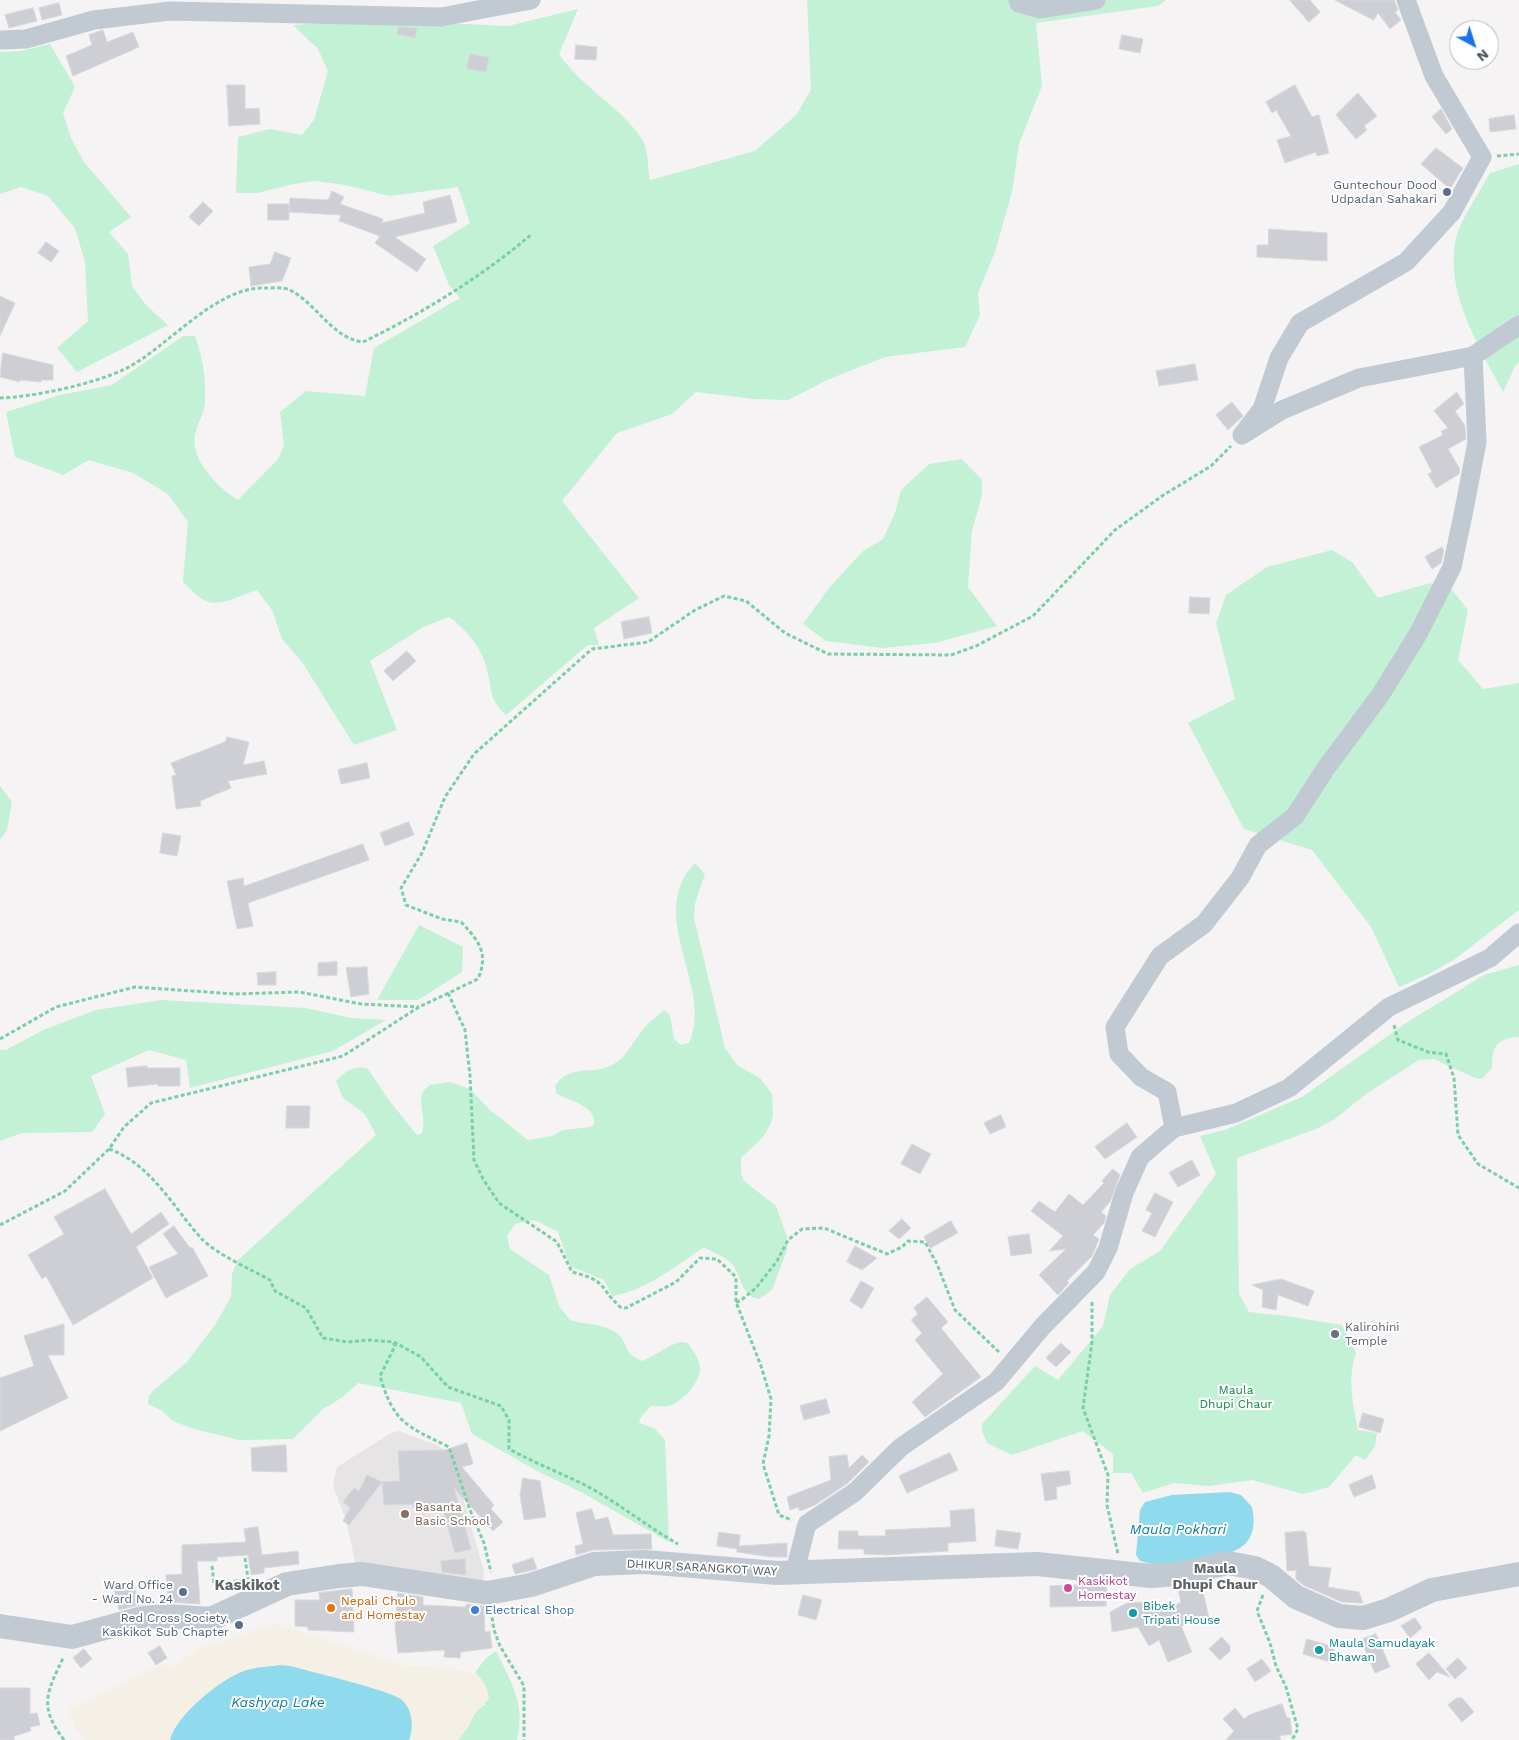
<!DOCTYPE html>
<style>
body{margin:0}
#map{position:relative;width:1519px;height:1740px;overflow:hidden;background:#f5f3f3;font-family:"Work Sans",sans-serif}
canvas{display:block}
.north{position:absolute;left:1449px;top:20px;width:50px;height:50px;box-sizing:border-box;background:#fff;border:1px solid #b7bbc0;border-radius:50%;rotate:140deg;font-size:14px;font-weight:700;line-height:20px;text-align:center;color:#4a5661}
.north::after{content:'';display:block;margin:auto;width:18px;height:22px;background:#1a73e8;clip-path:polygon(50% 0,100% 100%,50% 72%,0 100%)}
</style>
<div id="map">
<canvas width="1519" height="1740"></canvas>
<div class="north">N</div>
</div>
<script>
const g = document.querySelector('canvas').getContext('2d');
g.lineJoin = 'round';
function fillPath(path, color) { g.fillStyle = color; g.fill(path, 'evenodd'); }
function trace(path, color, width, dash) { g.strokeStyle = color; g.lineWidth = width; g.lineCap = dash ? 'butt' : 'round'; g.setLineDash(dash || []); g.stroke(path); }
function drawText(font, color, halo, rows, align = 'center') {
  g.font = font + ' "Work Sans",sans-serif'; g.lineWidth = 4; g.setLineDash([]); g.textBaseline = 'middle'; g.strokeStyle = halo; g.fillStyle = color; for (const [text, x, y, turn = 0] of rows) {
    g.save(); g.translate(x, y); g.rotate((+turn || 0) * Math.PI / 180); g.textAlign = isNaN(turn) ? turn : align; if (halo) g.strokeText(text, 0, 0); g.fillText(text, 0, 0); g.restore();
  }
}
fillPath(new Path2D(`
 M399,1431L437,1445L450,1453L484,1571L483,1581L357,1571L346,1520L333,1486L337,1467L391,1433Z`), '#e6e4e5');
fillPath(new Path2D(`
 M807,0H1166L1158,6L1036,23L1042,86L1019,144L1012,192L995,252L978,293L980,315L965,347L885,357L827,380L788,400L754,399L696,392L672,414L617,433L562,501L639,598L594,628L599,645H588L506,715C487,697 493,690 486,666C481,647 465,628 449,617L423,627L370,661L397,730L354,745L302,662L282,639L272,610L257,590C221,602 211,615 183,581L188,522L168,494L133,473L89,460L63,475L15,457L6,412L60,395L112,385L183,336H195C203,358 206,378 205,401C205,413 197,423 195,435C190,459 218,488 238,500L278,459L284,445L280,412L306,391L365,396L374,348L460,298L449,285L433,246L470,223L458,187L389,196L346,185L314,181L294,184L257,193H236L238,137L270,129L302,135L314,120L328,71L318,49L293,25L383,20L508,26L578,9L559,54C582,88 620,106 642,139C649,150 647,167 650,180L755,151L796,115L811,90Z
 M50,44L75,87L63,113L71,138L84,162L131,217L109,232L128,254L132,286L146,305L168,325L77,372L57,348L88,321L85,262L75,228L48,196L21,187L0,194V52L21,51Z
 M1519,164V362L1515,366L1503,392C1479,346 1444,292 1456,238C1460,221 1481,190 1490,173Z
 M962,459L982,480V495L972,531L968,587L997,626L935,643L882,648L826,641L803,624L829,588L863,551L883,539L895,513L901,490L929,464Z
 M1332,550L1352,562L1378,598L1430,583L1453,591L1468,610L1458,660L1483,689L1519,683V910L1455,959L1433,972L1399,987L1371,927L1312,850L1244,829L1188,723L1235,699L1216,623L1226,595L1267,567Z
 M0,786L12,802L7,830L0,840Z
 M695,863L705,874L695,903L694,918L725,1048L738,1066L760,1078L772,1094L773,1115L771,1123L764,1136L741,1158V1173L744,1181L776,1206L787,1237V1250L772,1290L759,1299C740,1296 742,1275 731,1263C725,1257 712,1252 704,1247C676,1266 645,1291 612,1296L604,1280L570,1266L558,1232L534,1220L515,1224L507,1236L510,1249L549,1275L559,1306L570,1320C585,1325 601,1323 615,1332C629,1340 622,1355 643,1361L672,1345L680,1342L688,1343C692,1350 700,1359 700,1368C700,1382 684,1400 671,1405C665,1407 658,1406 651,1406L641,1417L639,1423L654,1428L665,1440L669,1542L583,1493L541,1473L472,1434L461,1403L358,1383L343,1397L323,1409L293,1439L239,1440L194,1429L173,1421L161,1410L148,1404L149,1396L154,1390L186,1363L215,1325L231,1297L232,1274L238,1260L376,1135L365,1114L343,1098L336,1081C343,1072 357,1064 368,1069L388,1099L417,1135L421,1134C428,1121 417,1105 423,1091L430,1085L450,1082L470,1089L490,1110L528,1140L552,1136L563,1130L591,1127L594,1124C597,1106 569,1101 556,1093L555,1086C568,1065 590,1074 607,1067C624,1061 629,1048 639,1035C645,1025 655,1018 664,1010L670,1015L674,1039L681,1045L689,1043C715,988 644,915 695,863Z
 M419,925L463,947L462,972L418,1000H377Z
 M1519,965V1037C1496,1038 1492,1047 1492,1068L1482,1079L1475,1078L1434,1059L1419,1060L1366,1094L1335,1119L1316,1129L1237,1158L1239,1294L1249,1312L1287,1316L1342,1325L1356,1353C1347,1379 1353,1404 1358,1430L1377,1433L1375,1446L1365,1460L1356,1455L1329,1487L1303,1494L1252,1480L1209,1486L1174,1483L1143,1493L1131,1473H1113V1454L1083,1431L1012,1455L987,1443L982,1431V1424L1035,1366L1058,1380L1103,1326L1110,1295L1130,1269L1160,1251L1216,1174L1200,1136L1225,1130L1302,1097L1406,1023L1484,975Z
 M161,1000L305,1008L352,1018L386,1020L333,1051L190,1088L186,1060L149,1050L91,1076L105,1114L92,1132L22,1133L0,1141V1050H6L43,1030L96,1010Z
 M496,1651C511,1682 526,1704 517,1740H458C467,1729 472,1711 485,1705L481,1678L475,1673L485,1659Z`), '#c3f1d5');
fillPath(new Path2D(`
 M276,1623L405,1666C420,1666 465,1667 476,1675C485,1681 488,1689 489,1699L474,1714L469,1726L458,1740H409L412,1731L386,1692L344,1681L231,1677C210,1692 176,1713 170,1740H85L74,1726L69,1709L160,1665L173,1666L201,1648Z`), '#f5f0e5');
fillPath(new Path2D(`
 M1230,1492L1241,1495L1252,1507C1261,1550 1230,1555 1197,1560C1174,1564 1164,1568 1140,1561L1136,1555L1140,1510L1145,1502L1172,1495Z
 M279,1665L290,1666C308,1671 393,1691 402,1700C413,1710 414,1728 409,1740H170C176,1715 221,1679 244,1671C255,1667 268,1667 279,1665Z`), '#90daee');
const building = new Path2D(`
 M1290,0H1310L1320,12L1309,22Z
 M1335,0H1394L1398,10L1395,12L1401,20L1390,29L1378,13L1374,20Z
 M59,3L62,15L42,20L39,8Z
 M33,8L37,21L9,28L5,15Z
 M399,27L417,28L415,38L397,34Z
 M103,30L107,42L133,32L139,47L73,76L66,56L92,45L89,35Z
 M1122,35L1143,39L1140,53L1119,49Z
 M576,45L597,47L596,60L575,59Z
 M470,54L489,57L486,72L467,69Z
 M227,85H245V109L259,108L260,124L229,126Z
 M1295,85L1312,117L1319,115L1329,153L1317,156L1316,152L1285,163L1277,140L1291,136L1276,110L1272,113L1266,102Z
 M1358,93L1377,116L1364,126L1367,130L1356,139L1336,115Z
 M1441,109L1452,129L1446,134L1432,117Z
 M1514,115L1516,129L1490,132L1489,119Z
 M1436,148L1463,168L1450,189L1421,164Z
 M332,191L344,197L340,204L383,219L382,223L425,213L423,202L450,195L457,222L395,237L426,259L417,272L375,243L380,236L339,221L341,215L289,212L290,198L328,200Z
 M203,202L213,211L199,226L189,217Z
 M268,204H289V220H268Z
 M1269,229L1327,233V261L1257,257V245H1268Z
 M46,242L59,251L51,262L38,253Z
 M275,252L291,258L282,281L251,286L249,267L270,264Z
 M0,296L15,303L0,336Z
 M3,353L53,365V380H41V382L20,380V382L0,377Z
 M1195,364L1198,380L1159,386L1156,371Z
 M1457,392L1464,404L1455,411L1465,426L1466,439L1448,449L1460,469L1459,474L1436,488L1428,474L1432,472L1419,447L1443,435L1441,431L1448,428L1434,411Z
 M1232,402L1243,416L1228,430L1216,415Z
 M1442,547L1444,551L1441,563L1432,569L1425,557Z
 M1190,597L1210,598L1209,614L1189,613Z
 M649,617L652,633L624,639L621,622Z
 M407,651L416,661L393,681L384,671Z
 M227,737L249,742L243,765L264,761L267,774L228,781L231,788L200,801L201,806L176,809L172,776L176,775L171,763L225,742Z
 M367,763L370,778L341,784L338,770Z
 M409,822L414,835L385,846L380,833Z
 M163,833L181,836L177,856L160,853Z
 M363,844L369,860L248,903L253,926L237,929L227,881L243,878L244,886Z
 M337,962V975L318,976V963Z
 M367,967L369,994L351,997L346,968Z
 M276,972V985H258L257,973Z
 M147,1066V1068H180V1086H158V1084L128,1087L126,1068Z
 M287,1106H310L309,1128H286Z
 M1001,1115L1006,1127L990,1134L984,1123Z
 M1127,1123L1137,1137L1105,1159L1095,1147Z
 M912,1144L931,1154L920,1174L901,1164Z
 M1192,1160L1200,1175L1178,1187L1169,1173Z
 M1113,1169L1120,1175L1110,1202L1101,1212L1106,1216L1104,1223L1093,1235L1099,1239L1097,1244L1092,1256L1067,1281L1069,1283L1058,1295L1039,1275L1066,1249L1049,1251L1063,1236L1031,1211L1039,1201L1055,1212L1069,1194L1083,1205L1104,1183L1102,1181Z
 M105,1189L131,1234L161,1212L169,1224L136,1247L153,1278L73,1325L46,1276L42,1279L28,1255L64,1234L54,1217Z
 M1155,1193L1173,1202L1155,1237L1142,1231L1152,1213L1146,1210Z
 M902,1219L911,1228L899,1239L889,1231Z
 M951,1221L958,1233L930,1248L924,1237Z
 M174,1226L190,1248L192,1247L208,1276L166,1298L149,1267L178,1254L163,1234Z
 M1029,1234L1032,1253L1011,1256L1008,1237Z
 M855,1246L877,1258L862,1270L847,1262Z
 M1281,1279L1314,1291L1308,1306L1278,1295L1276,1310L1262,1307L1263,1290L1252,1285Z
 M861,1281L874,1288L862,1309L850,1301Z
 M927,1297L948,1322L941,1328L981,1377L925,1417L912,1402L943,1374L915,1340L922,1333L911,1320L918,1314L914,1308Z
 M64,1324V1355H48L68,1398L0,1431V1378L34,1366L24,1336Z
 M1061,1343L1071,1352L1056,1367L1046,1358Z
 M826,1399L830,1413L804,1420L800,1406Z
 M1363,1413L1384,1419L1380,1433L1359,1427Z
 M467,1443L473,1464L462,1467L494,1505L491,1509L503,1522L493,1531L454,1488L471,1549L455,1553L442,1505L413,1507V1504L384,1505L382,1482L400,1481L398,1451L445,1450Z
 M286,1445L287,1472L252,1471L251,1448Z
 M950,1453L958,1470L907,1493L899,1476Z
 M847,1455L849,1468L862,1455L869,1462L848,1483L815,1505L800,1511L798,1507L790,1510L787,1497L831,1480L829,1457Z
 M1069,1471L1071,1484L1056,1487L1057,1499L1045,1501L1041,1474Z
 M367,1475L382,1482L349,1525L343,1521L350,1508L343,1502L354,1488L359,1491Z
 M1372,1475L1376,1488L1354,1497L1349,1485Z
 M523,1478L540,1481L546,1517L524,1520L520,1495Z
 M592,1509L595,1520L608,1517L613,1535L651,1534L652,1549L593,1550L576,1555L575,1546L583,1544L576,1513Z
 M974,1509L976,1541L948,1543V1551L887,1555L864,1554V1549H838L839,1531H858V1536H886L885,1530L951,1527L950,1511Z
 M258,1527L262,1555L298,1551L299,1564L264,1568V1573L251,1575L248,1555L217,1557V1561H197L200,1604L168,1602L166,1575L182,1574V1545L246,1542L244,1529Z
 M997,1530L1021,1533L1018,1549L995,1546Z
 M1303,1531L1306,1533L1309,1566L1331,1568L1328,1587L1359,1592L1363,1603L1342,1602L1303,1585L1296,1579V1570L1287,1571L1285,1533Z
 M719,1532L740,1535L739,1546L787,1543V1557H771L737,1552V1549L717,1546Z
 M533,1558L537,1569L515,1574L512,1565Z
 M465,1559L466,1575L442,1572L441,1561Z
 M133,1581L139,1605L119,1610L113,1586Z
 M1201,1583L1209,1618L1181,1626L1192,1652L1168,1662L1159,1640L1149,1646L1138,1627L1112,1632L1110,1612L1127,1603L1144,1602V1606L1181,1603L1178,1588Z
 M1088,1585H1107L1106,1606L1050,1607V1586Z
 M352,1589L354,1632L308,1630V1627L295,1626V1600H320L319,1593Z
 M398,1593L423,1597V1605L465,1607L467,1604L484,1606L485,1632L490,1631L492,1648L461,1652L460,1658L444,1657L445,1650L398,1653L395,1628Z
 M803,1595L822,1600L816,1620L798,1615Z
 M1415,1618L1422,1628L1410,1638L1401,1626Z
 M1376,1634L1390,1667L1375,1673L1363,1645V1639Z
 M1222,1637L1230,1646V1651L1220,1660L1209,1649Z
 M1307,1639L1335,1647L1330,1662L1303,1654Z
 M160,1646L167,1658L156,1665L148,1653Z
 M84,1649L92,1659L81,1668L73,1658Z
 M1429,1653L1450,1677L1437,1672L1429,1680L1416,1664Z
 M1458,1658L1467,1668L1455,1679L1446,1669Z
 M1262,1659L1271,1671L1255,1682L1247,1669Z
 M0,1688H30V1714L37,1713L40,1725L30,1727L31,1731L14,1736V1740H0Z
 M1457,1698H1462L1474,1712L1462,1722L1448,1705Z
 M1282,1704L1287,1718H1290L1292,1734L1279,1736L1281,1740H1226L1234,1731L1223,1719L1235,1708L1244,1719L1249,1715Z`);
fillPath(building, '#cdcfd5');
trace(building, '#d7d9de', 1);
trace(new Path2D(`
 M1497,156L1519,154
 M0,398C34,397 94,384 125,369C167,348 215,287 264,288C271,288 284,287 290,290C317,304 332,338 363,342C423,313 481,277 532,234
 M448,993L465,1030L470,1076L474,1160L483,1179L499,1203L557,1242L572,1272C608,1281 597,1285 620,1307L626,1308L676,1282L700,1258L717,1259L736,1277V1302L761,1366L771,1399L769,1436L763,1464L779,1515L792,1520
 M1394,1025L1398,1040L1428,1052L1446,1054L1454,1078L1458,1135L1478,1164L1519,1188
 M0,1039L56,1007L135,987L235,994L299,992L361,1004L419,1007
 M109,1149C151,1164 173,1207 201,1238C214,1253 252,1270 270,1280L275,1291L306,1308L323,1338L348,1342L369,1340L393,1342L395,1346L380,1376C394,1424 407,1426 449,1447L470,1510L484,1543L491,1572
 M0,1225L65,1191L109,1149L124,1127L151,1103L343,1056L419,1007L478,979C489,953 479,941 461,922L442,919L406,905L401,888L422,853L445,797L474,754L592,649L648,642L695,610L724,596L746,601L785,633L828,654L951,655L976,646L1033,616L1115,530L1162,496L1211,466L1231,446
 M736,1302L740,1301L756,1288L777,1261L788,1240L802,1229L824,1228L887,1254L902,1247L908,1241L925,1242L937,1264L955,1310L1000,1353
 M1092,1302V1342L1083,1408L1108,1475L1107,1505L1118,1554
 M394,1342L421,1357L448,1387L501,1406L509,1420V1449C533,1462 558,1472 583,1484C616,1501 645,1525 678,1544
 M245,1558L248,1579
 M212,1566L214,1585L247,1579
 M1263,1595L1257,1611L1270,1643L1276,1666L1286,1687L1298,1729L1292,1740
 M491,1611L494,1630L500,1646L524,1686V1740
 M64,1740C38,1706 47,1692 64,1656`), '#7ad0a6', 3, [4, 2.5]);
trace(new Path2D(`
 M1018,0L1019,3L1039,9L1096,0
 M1406,0L1434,76L1482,157L1452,212L1406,262L1300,323L1279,358L1262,409L1242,435L1282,410L1359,378L1473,356L1519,325
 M0,40L26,39L94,20L170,11L441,17L531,0
 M1174,1128L1167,1092L1141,1077L1119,1054L1115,1027L1160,956L1204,924L1240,878L1258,845L1295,816L1326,768L1381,694L1418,634L1452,567L1464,510L1477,442L1473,356
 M795,1571L807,1524L855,1492L901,1447L996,1382L1043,1326L1096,1272L1108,1248L1124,1193L1140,1157L1161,1139L1174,1128L1236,1113L1289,1088L1389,1007L1490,958L1519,933`), '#c1cad2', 19);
trace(new Path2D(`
 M0,1626L72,1637L142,1618L167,1616L211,1619L287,1584L339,1576L362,1574L488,1593L531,1585L594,1564L645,1562L777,1573L1037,1564L1151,1576L1177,1574L1228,1563L1255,1568L1271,1576L1296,1597L1339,1616L1363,1618L1389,1610L1432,1590L1519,1574`), '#c1cad2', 24);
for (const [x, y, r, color] of [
 [1447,192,5,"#5c6f8a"],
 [1335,1334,5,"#6b7280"],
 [405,1514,5,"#8d6e63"],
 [1068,1588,5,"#d1479c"],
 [183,1592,5,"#5c6f8a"],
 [331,1608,5,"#e8710a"],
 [475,1610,5,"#3f7fe0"],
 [1133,1613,5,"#0f9aa8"],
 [239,1625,5,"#5c6f8a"],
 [1319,1650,5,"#0f9aa8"]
]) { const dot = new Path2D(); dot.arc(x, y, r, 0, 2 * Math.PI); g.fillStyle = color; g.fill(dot); trace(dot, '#fff', 2); }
drawText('12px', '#4e5e75', '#fff', [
 ["Guntechour Dood",1437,185],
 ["Udpadan Sahakari",1437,199],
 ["Ward Office",173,1585],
 ["- Ward No. 24",173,1599],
 ["Red Cross Society,",229,1618],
 ["Kaskikot Sub Chapter",229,1632]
], 'right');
drawText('12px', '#5b616d', '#fff', [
 ["Kalirohini",1345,1327],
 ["Temple",1345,1341]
], 'left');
drawText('12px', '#17864f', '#fff', [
 ["Maula",1236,1390],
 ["Dhupi Chaur",1236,1404]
]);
drawText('12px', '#785e54', '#fff', [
 ["Basanta",415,1507],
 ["Basic School",415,1521]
], 'left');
drawText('12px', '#4a5661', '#fff', [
 ["DHIKUR SARANGKOT WAY",702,1568,3]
]);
drawText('12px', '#b23c85', '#fff', [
 ["Kaskikot",1078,1581],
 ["Homestay",1078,1595]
], 'left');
drawText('12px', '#c56008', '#fff', [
 ["Nepali Chulo",341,1601],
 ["and Homestay",341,1615]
], 'left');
drawText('12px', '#0d838f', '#fff', [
 ["Bibek",1143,1606],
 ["Tripati House",1143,1620],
 ["Maula Samudayak",1329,1643],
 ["Bhawan",1329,1657]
], 'left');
drawText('12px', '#366cbe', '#fff', [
 ["Electrical Shop",485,1610]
], 'left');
drawText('italic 14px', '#0c7c9b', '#fff', [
 ["Maula Pokhari",1178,1530],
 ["Kashyap Lake",278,1703]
]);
drawText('bold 14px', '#5f6368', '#fff', [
 ["Maula",1215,1569],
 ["Dhupi Chaur",1215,1585]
]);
drawText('bold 15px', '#5f6368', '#fff', [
 ["Kaskikot",247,1586]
]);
</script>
